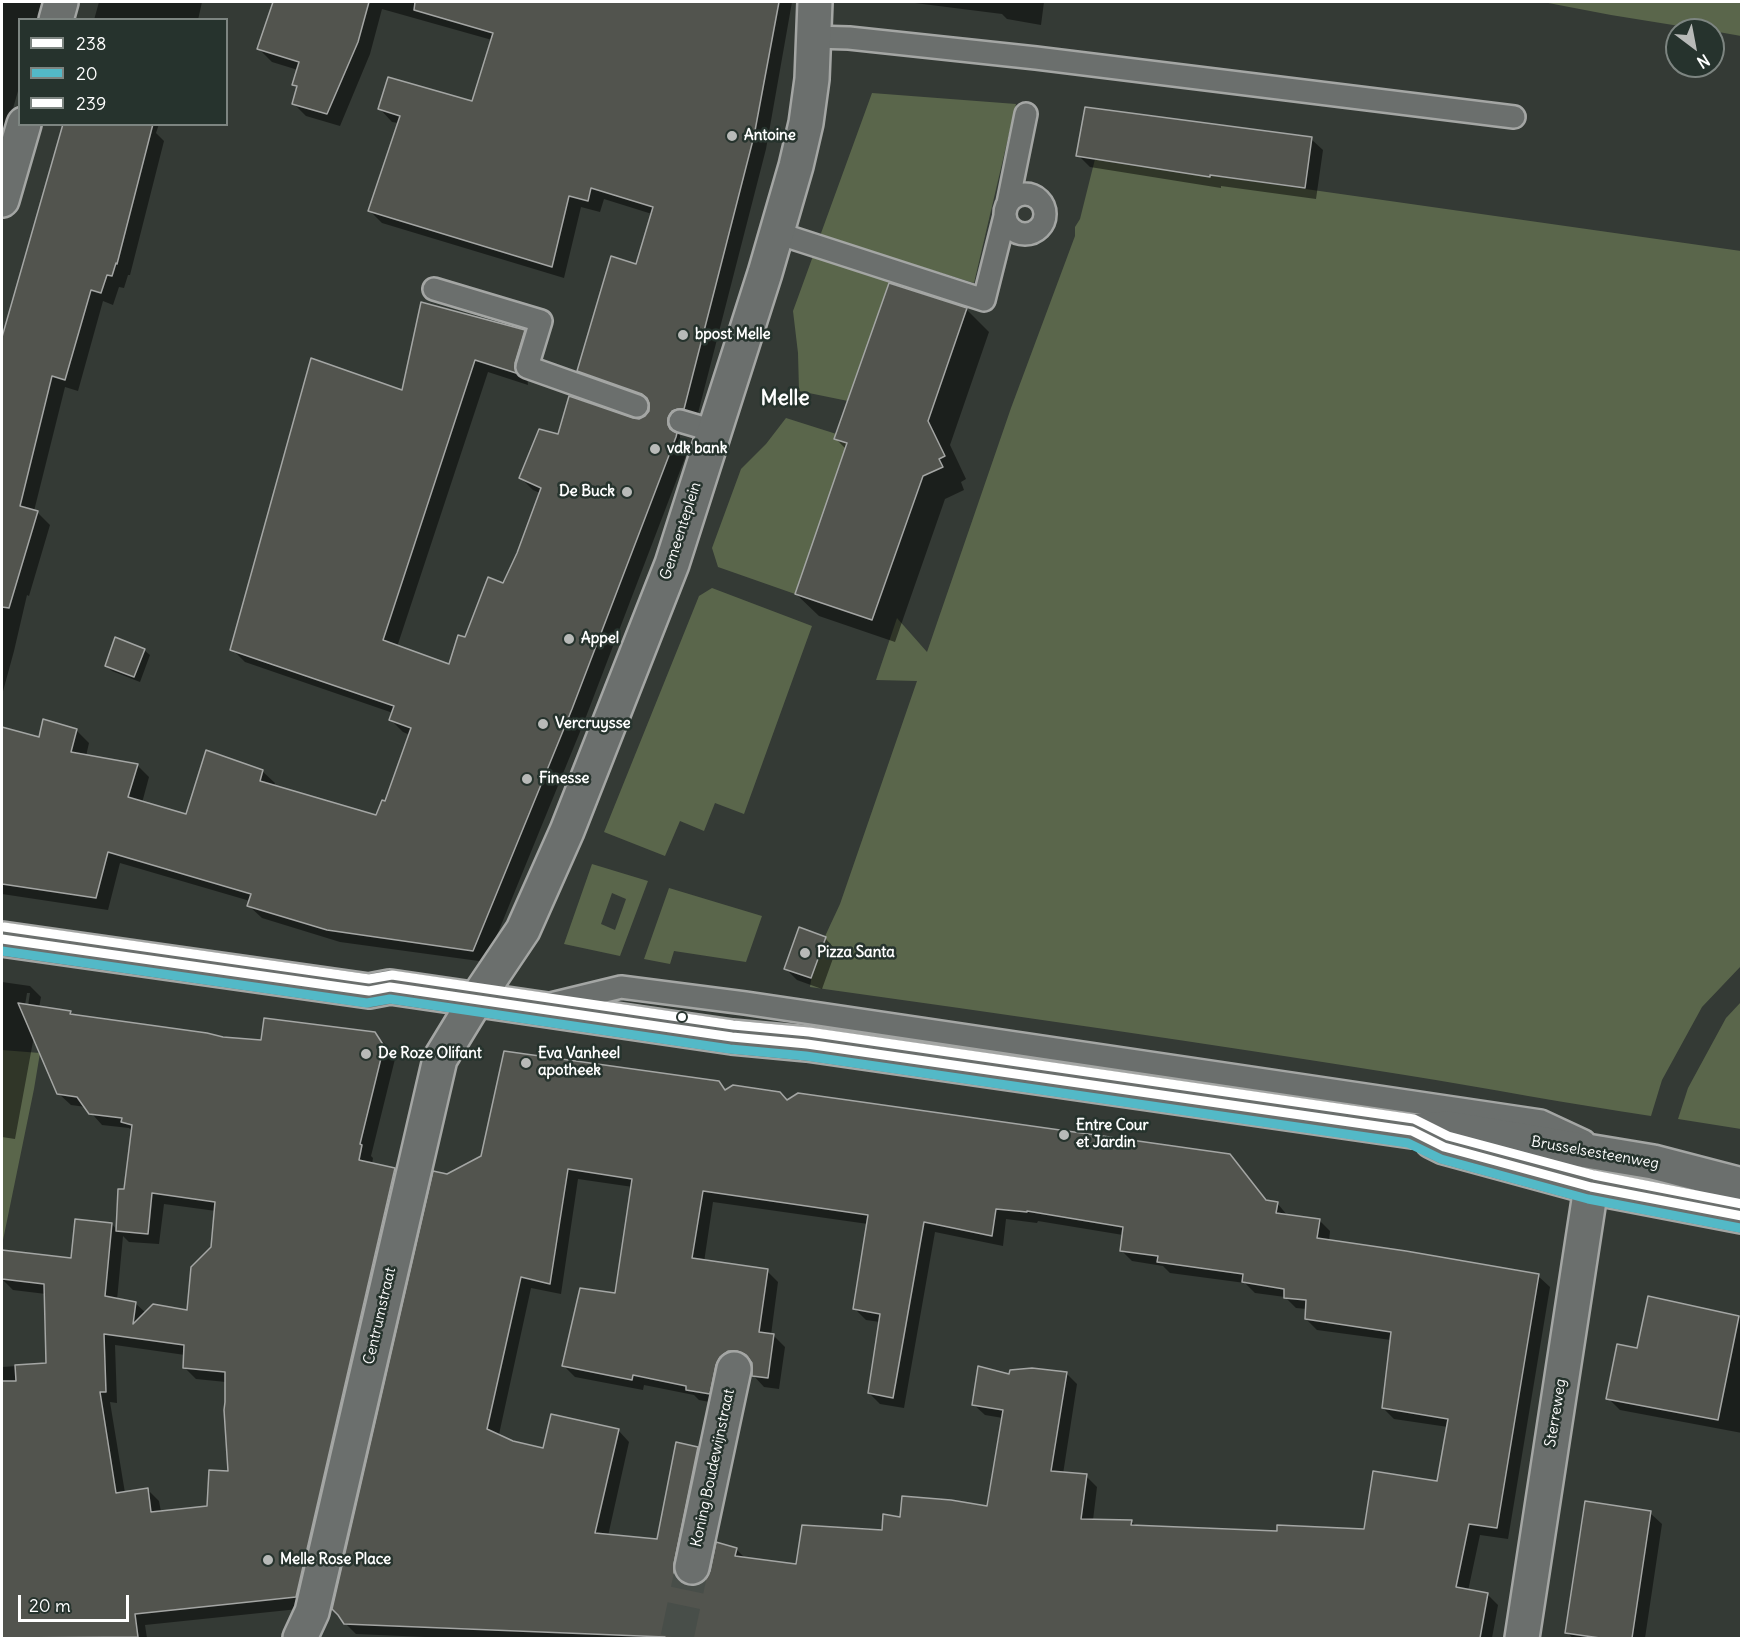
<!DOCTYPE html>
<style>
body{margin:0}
#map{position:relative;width:1743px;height:1640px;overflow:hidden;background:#343a35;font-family:Delius,sans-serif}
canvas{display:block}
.frame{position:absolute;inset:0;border:3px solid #fff;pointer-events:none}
.legend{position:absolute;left:18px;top:18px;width:210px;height:108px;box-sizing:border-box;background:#26332d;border:2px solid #7d8581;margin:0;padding:8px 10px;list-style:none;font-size:18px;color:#fff}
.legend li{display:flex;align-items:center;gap:12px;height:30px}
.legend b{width:30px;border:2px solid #7d8581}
.north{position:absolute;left:1665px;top:18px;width:60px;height:60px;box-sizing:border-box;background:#26332d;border:2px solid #7d8581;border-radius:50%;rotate:148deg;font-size:16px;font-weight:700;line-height:24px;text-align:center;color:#fff}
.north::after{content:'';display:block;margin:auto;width:21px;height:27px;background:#b8bab8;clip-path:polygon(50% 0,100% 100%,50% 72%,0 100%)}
.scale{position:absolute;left:18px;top:1595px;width:111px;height:27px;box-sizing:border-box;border:3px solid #fff;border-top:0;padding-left:8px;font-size:18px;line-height:21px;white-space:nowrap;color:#fff;-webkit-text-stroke:4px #26332d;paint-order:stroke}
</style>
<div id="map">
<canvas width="1743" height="1640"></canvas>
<div class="frame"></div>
<ul class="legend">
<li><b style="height:8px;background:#fff"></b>238</li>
<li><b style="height:8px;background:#53b9c7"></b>20</li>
<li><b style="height:8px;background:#fff"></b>239</li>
</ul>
<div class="north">N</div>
<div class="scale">20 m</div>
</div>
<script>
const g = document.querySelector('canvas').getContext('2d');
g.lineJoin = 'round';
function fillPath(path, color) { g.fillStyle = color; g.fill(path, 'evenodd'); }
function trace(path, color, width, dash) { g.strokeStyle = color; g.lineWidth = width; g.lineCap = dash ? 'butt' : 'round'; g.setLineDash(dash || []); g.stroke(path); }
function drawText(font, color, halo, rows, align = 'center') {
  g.font = font + ' Delius,sans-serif'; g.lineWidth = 5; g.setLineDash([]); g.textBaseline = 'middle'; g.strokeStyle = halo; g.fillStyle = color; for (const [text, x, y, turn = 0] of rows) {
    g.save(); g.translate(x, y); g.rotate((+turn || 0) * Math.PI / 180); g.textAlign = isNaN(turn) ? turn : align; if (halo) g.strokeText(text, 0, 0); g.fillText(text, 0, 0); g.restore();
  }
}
fillPath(new Path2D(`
 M1543,2H1741V36L1713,31V30H1704L1611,15Z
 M872,93L1016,104L974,283L820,236Z
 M1095,159L1741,251V966L1702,1007L1662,1080L1651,1116C1569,1104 1487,1088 1405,1075C1207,1043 1009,1015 810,987C813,959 828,930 840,904L917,681L876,680L897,618L927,652L1011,408L1075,236V227L1080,219Z
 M813,256L875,277L890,280L848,401L799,391L798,353L793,311Z
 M786,418L849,438L795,594L718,567L712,548L741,469L766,444Z
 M712,588L812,626L744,814L715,803L704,831L680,821L665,856L604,832L699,596Z
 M592,864L648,881L620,956L564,944ZM612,893L626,899L615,930L601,924Z
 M669,888L762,916L746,962L674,951L670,964L644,959Z
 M1741,1002V1129L1678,1119L1688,1088L1726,1018Z
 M2,1050L40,1053L34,1089L2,1245Z`), '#5a664b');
fillPath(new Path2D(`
 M2,2H43L38,20H20V84L2,147Z
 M99,2H202L198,20H94Z
 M274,2H792L766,149L696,421L680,431V438L689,447L688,450L584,722L486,962L340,942L262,918L249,906L250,901L120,863L108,910L2,894V728L40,738L44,721L77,731L89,743L86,756L137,765L149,777L142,803L187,816L262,771L275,783L274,786L377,817L386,802L410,735L403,732L391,720L393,713L245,662L232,649L403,392L524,331L537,343L527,377L528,385L488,372L397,647L450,666L465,639L505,585L540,493L533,490L521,478L559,436L639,420L646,417L650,411L651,405L591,383L578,371L637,265L652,214L604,199L600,212L581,207L564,278L382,223L370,211L399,123L392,122L380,109L473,103L492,40L382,9L370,54L340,126L306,116L294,104L298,88L294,84L298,70L272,62L259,49Z
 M907,2H1044L1041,25L1007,19L1002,14Z
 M64,124H159L156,133L164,141L130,275H128L124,288L119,287L113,305L103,301L78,391L65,387L34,511L37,512L50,525L29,596L27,595L14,651L2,695V341Z
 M1311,139L1323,150L1316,199L1221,186V188L1090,167L1078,155Z
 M966,309L989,332L950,445L966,479L961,482L964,490L945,499L895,642L819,616L796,594L846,449L836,439Z
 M144,650L150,655L140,682L112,671L106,666Z
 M825,938L836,950L822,989L797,980L786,969Z
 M2,982L30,986L41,997L39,1008L70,1012L75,1016L222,1039L262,1042L374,1033L386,1045L395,1059L371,1156L373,1158L372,1164L395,1170L406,1181L308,1608L145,1625L147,1638H2V1367L47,1364L46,1294L13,1290L2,1279L4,1252L72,1259L112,1224L117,1230L125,1191L133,1132L129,1128L102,1125L86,1107L71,1105L59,1094L34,1036L15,1139L2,1137ZM27,993H30L27,1012L24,1011ZM164,1204L216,1211L213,1248L188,1311L146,1313L135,1303L117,1300L123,1236L129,1242L159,1244ZM115,1345L185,1355V1368L196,1379L226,1382L229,1472L208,1508L161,1512L159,1501L148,1490L125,1493L110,1402L117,1403Z
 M719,1083L727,1091L787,1102L1229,1156L1241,1167L1268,1202L1277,1203L1288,1216L1319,1220L1330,1231L1329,1241L1538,1276L1550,1287L1508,1539L1480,1535L1468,1591L1487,1594L1498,1605L1492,1638H448L356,1634L345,1623L447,1176ZM578,1179L633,1187L617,1295L564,1366L575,1377L643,1390L644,1385L694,1395L699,1400L720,1404L739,1362L750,1361L753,1363V1375L764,1387L779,1389L785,1347L774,1336L771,1335L778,1282L767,1271L704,1262L713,1202L868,1224L855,1309L866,1320L880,1322L869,1393L880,1404L904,1408L935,1232L1003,1246L1006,1219L1037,1223L1038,1221L1123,1235L1121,1250L1132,1261L1163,1266L1170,1273L1245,1283L1255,1293L1285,1297L1296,1308L1307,1309L1306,1319L1317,1330L1391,1340L1383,1408L1394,1419L1448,1427L1438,1483L1366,1530L1278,1532L1137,1527L1131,1521L1093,1520L1097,1487L1086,1476L1063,1474L1077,1384L1066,1373L1010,1376L973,1404L985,1415L1003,1418L988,1508L901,1518L883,1532L797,1565L746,1559L736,1549L707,1580L698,1586L685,1585L684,1576L709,1460L698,1449L658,1541L608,1536L629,1442L618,1430L544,1450L498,1439L531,1288L561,1294Z
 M1739,1317L1742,1319V1433L1620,1410L1608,1398L1638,1350Z
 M1650,1513L1662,1524L1645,1638H1573L1567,1633Z`), '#0007');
const building = new Path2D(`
 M273,2H369L358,42L327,114L292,104L297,86L292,85L299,62L257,49Z
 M415,2H779L754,136L684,409H678L672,411L668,418V425L670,429L677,433L676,437L572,709L473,951L327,930L247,906L251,894L108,852L96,898L2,884V727L39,737L43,719L77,729L71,752L138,764L128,797L186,814L206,750L263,770L260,781L376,815L382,800L385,801L411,728L389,720L394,706L230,650L311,358L402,390L421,302L525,330L515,363L516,373L475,360L383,640L449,664L458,635L465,637L488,577L503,583L517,553L541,488L519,478L539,429L558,434L569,396L633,418L639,419L645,416L649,411V403L647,398L642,394L577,371L611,256L636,264L653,207L591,188L588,201L569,196L552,267L368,211L400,116L378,109L388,77L472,101L493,33L414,10Z
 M1085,107L1312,137L1305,188L1210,175V177L1076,156Z
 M63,124H153L117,264L116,263L112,276L107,275L101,293L91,290L65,380L52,376L20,506L38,511L9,608L2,607V337Z
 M889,283L967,308L928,421L945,456L939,459L943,467L923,476L872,620L795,594L847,443L834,439Z
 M115,637L145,649L134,677L105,666Z
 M799,927L826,937L811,978L784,969Z
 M18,1003L71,1011L70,1014L207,1033L223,1037L261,1040L264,1018L375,1032L384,1046L360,1144L362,1145L359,1160L395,1168L296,1597L135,1614L138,1637L2,1638V1381H16L15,1365L46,1363L44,1284L2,1279V1250L71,1258L75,1219L112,1223L105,1296L136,1302L133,1324L153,1304L187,1310L191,1267L211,1247L215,1202L152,1193L148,1234L116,1231L118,1189H124L132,1125L121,1122L122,1118L89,1114L77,1097L57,1094ZM104,1334L184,1345L183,1368L225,1372V1402L224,1410L228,1471L209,1470L207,1506L151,1512L148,1488L116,1493L100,1392H106Z
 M504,1051L719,1081L725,1090L733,1085L780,1092L787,1100L798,1093L1230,1154L1266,1200L1278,1202L1276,1213L1320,1219L1317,1238L1406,1251L1539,1274L1497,1528L1469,1524L1456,1587L1488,1593L1480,1638H665V1637L344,1624L338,1615L332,1609L433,1171L447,1174L481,1156ZM568,1169L632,1179L615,1293L580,1288L562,1366L632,1380L633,1375L686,1386V1390L710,1394L716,1365L720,1357L728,1351H737L746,1355L752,1363V1376L768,1378L774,1334L759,1332L768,1269L692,1258L703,1191L868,1215L853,1309L880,1314L868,1393L893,1398L924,1222L992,1236L996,1209L1027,1212V1211L1123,1227L1120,1251L1158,1256L1157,1262L1243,1274L1242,1282L1284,1289V1298L1306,1300L1305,1319L1391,1332L1382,1408L1448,1419L1437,1481L1373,1471L1364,1529L1277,1525V1531L1131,1525L1132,1520L1081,1519L1087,1474L1051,1471L1067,1372L1032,1368L1010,1370L1009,1374L978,1366L972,1405L1003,1410L987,1506L951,1500L902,1496L900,1517L883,1514L882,1530L802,1525L796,1564L735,1556L737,1548L716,1542L710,1571L706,1579L697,1585H688L679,1580L674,1573V1564L698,1447L676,1442L657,1539L595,1533L619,1429L551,1414L543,1448L513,1441L487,1429L521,1277L550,1284Z
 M1648,1296L1739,1316L1718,1420L1606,1399L1617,1344L1637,1348Z
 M1585,1501L1651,1511L1632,1638H1600L1565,1633Z`);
fillPath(building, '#52544e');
trace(building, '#a4a6a4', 1.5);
trace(new Path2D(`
 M677,1638L692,1567`), '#484e49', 33, [33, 16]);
const lane = new Path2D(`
 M813,37L849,38L1036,58L1514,117
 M1005 214a20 20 0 1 1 40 0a20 20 0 1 1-40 0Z
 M1008,203L1026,114
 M777,233L984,300L1005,216
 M434,289L541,321L527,367L637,406
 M680,421L714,431
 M551,1004L621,987L745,1003L1541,1121L1584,1141`);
const street = new Path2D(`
 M56,20L61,2
 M2,200L24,124
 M476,1000L523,930L567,831L672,564L765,273L796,166L806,123L812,79L815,2
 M692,1567L734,1369
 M1522,1638L1591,1187`);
const secondary = new Path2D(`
 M300,1638L312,1612L440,1059L476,1000`);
const primary = new Path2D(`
 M2,939L369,991L390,987L732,1037L807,1044L1412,1131L1448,1128L1653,1162L1742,1185
 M1432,1141L1444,1147L1591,1187L1742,1216`);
trace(lane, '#a4a6a4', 26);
trace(street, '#a4a6a4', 38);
trace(secondary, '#a4a6a4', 38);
trace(primary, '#a4a6a4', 38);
trace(lane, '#6b6f6d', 21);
trace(street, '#6b6f6d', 33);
trace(secondary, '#6b6f6d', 33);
trace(primary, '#6b6f6d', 33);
trace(new Path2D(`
 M2,939L369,991L390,987L732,1037L807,1044L1412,1131L1444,1147L1591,1187L1742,1216`), '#fff', 9);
trace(new Path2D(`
 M2,951L367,1003L390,999L730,1049L806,1056L1408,1143L1441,1159L1588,1199L1740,1228`), '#53b9c7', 9);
trace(new Path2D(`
 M4,927L369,979L392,975L733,1025L809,1032L1414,1119L1448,1136L1594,1175L1742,1204`), '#fff', 9);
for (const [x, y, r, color] of [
 [732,136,6,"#b8bab8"],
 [683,335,6,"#b8bab8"],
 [655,449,6,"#b8bab8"],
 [627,492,6,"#b8bab8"],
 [569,639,6,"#b8bab8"],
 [543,724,6,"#b8bab8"],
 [527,779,6,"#b8bab8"],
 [805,953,6,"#b8bab8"],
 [682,1017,5,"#fff"],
 [366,1054,6,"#b8bab8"],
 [526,1063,6,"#b8bab8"],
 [1064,1135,6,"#b8bab8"],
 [268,1560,6,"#b8bab8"]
]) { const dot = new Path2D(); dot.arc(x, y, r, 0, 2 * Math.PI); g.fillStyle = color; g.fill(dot); trace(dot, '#26332d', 2); }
drawText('bold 15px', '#fff', '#26332d', [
 ["Antoine",744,136],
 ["bpost Melle",695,335],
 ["vdk bank",667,449],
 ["De Buck",615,492,"right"],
 ["Appel",581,639],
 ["Vercruysse",555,724],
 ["Finesse",539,779],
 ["Pizza Santa",817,953],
 ["De Roze Olifant",378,1054],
 ["Eva Vanheel",538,1054],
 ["apotheek",538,1071],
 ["Entre Cour",1076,1126],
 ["et Jardin",1076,1143],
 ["Melle Rose Place",280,1560]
], 'left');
drawText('15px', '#fff', '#26332d', [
 ["Gemeenteplein",681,531,-72],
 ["Brusselsesteenweg",1595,1153,10],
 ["Centrumstraat",380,1316,-77],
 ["Sterreweg",1556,1413,-81],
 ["Koning Boudewijnstraat",713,1468,-78]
]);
drawText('bold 21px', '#fff', '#26332d', [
 ["Melle",785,399]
]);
</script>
